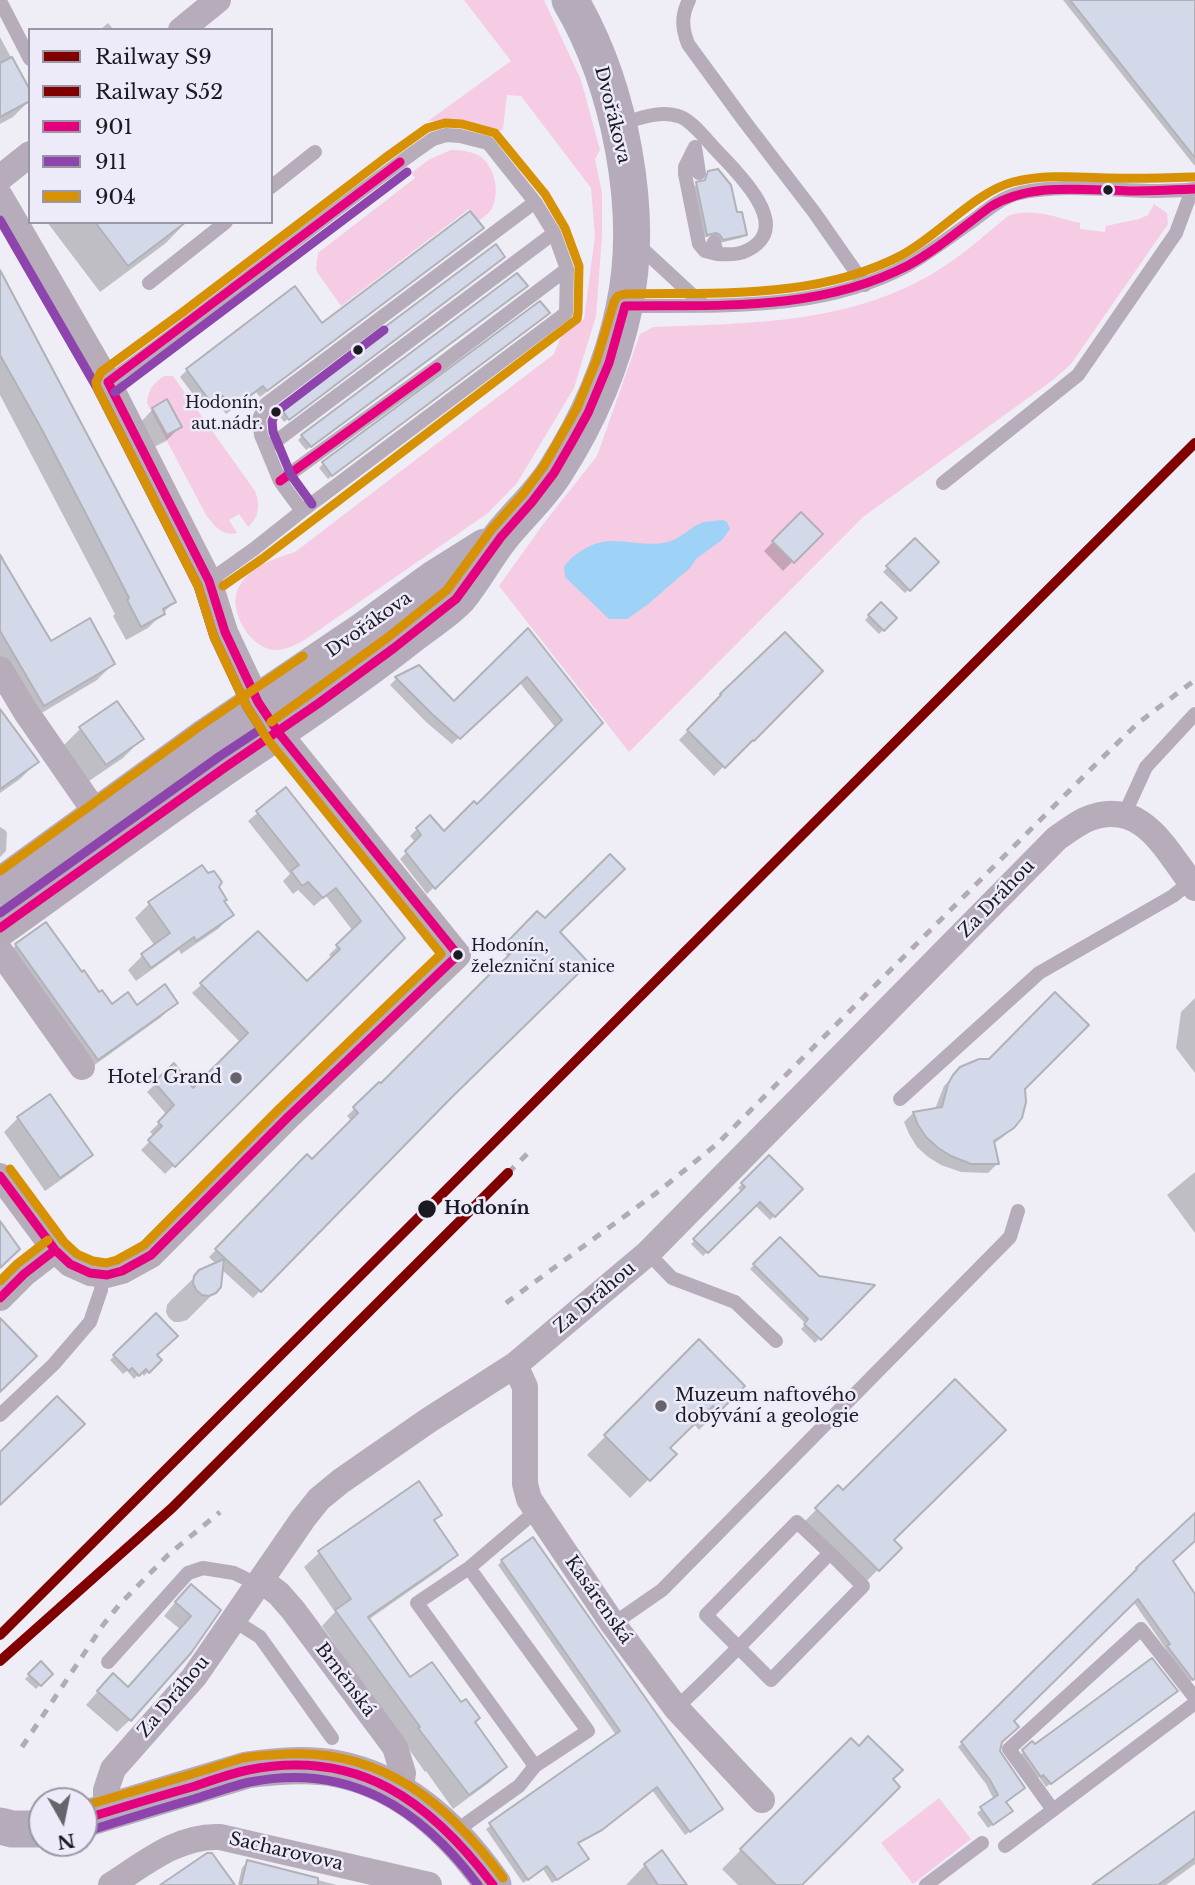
<!DOCTYPE html>
<meta charset="utf-8">
<style>
body{margin:0}
#map{position:relative;width:1195px;height:1885px;overflow:hidden;background:#efeef6;font-family:"Libre Baskerville",serif}
canvas{display:block}
.legend{position:absolute;left:28px;top:28px;width:245px;height:196px;box-sizing:border-box;background:#edeafa;border:2px solid #9997a3;margin:0;padding:9px 12px;list-style:none;font-size:21px;color:#1b1a20}
.legend li{display:flex;align-items:center;gap:14px;height:35px}
.legend b{width:35px;border:2px solid #9997a3}
.north{position:absolute;left:28px;top:1787px;width:70px;height:70px;box-sizing:border-box;background:#edeafa;border:2px solid #9997a3;border-radius:50%;rotate:171deg;font-size:19px;font-weight:700;line-height:28px;text-align:center;color:#1b1a20}
.north::after{content:'';display:block;margin:auto;width:24px;height:32px;background:#65646b;clip-path:polygon(50% 0,100% 100%,50% 72%,0 100%)}
</style>
<div id="map">
<canvas width="1195" height="1885"></canvas>
<ul class="legend">
<li><b style="height:9px;background:#800000"></b>Railway S9</li>
<li><b style="height:9px;background:#800000"></b>Railway S52</li>
<li><b style="height:9px;background:#e5007d"></b>901</li>
<li><b style="height:9px;background:#8e44ad"></b>911</li>
<li><b style="height:9px;background:#d69105"></b>904</li>
</ul>
<div class="north">N</div>
</div>
<script>
const g = document.querySelector('canvas').getContext('2d');
g.lineJoin = 'round';
function fillPath(path, color) { g.fillStyle = color; g.fill(path, 'evenodd'); }
function trace(path, color, width, dash) { g.strokeStyle = color; g.lineWidth = width; g.lineCap = dash ? 'butt' : 'round'; g.setLineDash(dash || []); g.stroke(path); }
function drawText(font, color, halo, rows, align = 'center') {
  g.font = font + ' "Libre Baskerville",serif'; g.lineWidth = 5; g.setLineDash([]); g.textBaseline = 'middle'; g.strokeStyle = halo; g.fillStyle = color; for (const [text, x, y, turn = 0] of rows) {
    g.save(); g.translate(x, y); g.rotate((+turn || 0) * Math.PI / 180); g.textAlign = isNaN(turn) ? turn : align; if (halo) g.strokeText(text, 0, 0); g.fillText(text, 0, 0); g.restore();
  }
}
fillPath(new Path2D(`
 M464,0H544L581,80L600,150L595,159L602,193V236L596,316L574,388L517,483L488,513L306,639C297,644 287,650 276,650C250,650 225,607 240,585C252,566 275,558 295,552L554,354L561,336L584,319L595,236L591,188L521,96L507,95L503,129L497,132L470,122L428,121L511,61Z
 M451,150C459,150 470,151 478,155C495,165 501,193 491,210C488,214 482,218 479,221L469,209L341,306L317,272L316,268L318,253L415,178L411,173L430,159Z
 M1154,204L1167,213L1168,224L1071,364L1053,380L863,517L629,752L499,586L544,523L597,456L640,334L653,327C754,323 859,324 946,265C968,251 988,232 1008,216C1031,207 1057,218 1080,223V229L1105,232L1106,226L1139,219L1148,215Z
 M164,376H173L255,491C261,505 259,517 248,527L239,514L229,520L237,533C222,537 214,525 206,515L147,403C149,389 152,384 164,376Z
 M939,1798L971,1839L913,1884L881,1843Z`), '#f5cce4');
fillPath(new Path2D(`
 M723,520L727,522L730,529L722,540L696,559L690,568L647,605L627,619H609L565,577L564,567C571,557 577,553 588,547C615,533 641,549 668,542C682,538 689,528 701,523C707,521 716,521 723,520Z`), '#9fd2f7');
fillPath(new Path2D(`
 M1063,0H1195V165H1194Z
 M108,23L114,30H100Z
 M0,37L30,93V100L13,117L0,124Z
 M709,172L746,234L741,238L719,243L711,236L703,238L693,188L697,184L703,182L705,177Z
 M47,222H186L166,243L100,292Z
 M482,228L260,397L256,392L226,414L216,401L205,410L180,377L187,370L322,326Z
 M495,246L499,261L284,422L276,412L280,408Z
 M0,275L174,602L148,628L126,640L113,616L115,614L0,395Z
 M522,290L306,450L298,440L302,436Z
 M543,317L328,479L319,468L323,464Z
 M153,409L180,427L166,441L152,448L139,424Z
 M801,514L820,534L783,571L764,551Z
 M915,540L937,562L905,593L883,572Z
 M0,553L4,559L1,561L50,643L113,664L97,680L28,721L0,674Z
 M881,604L895,618L879,634L865,620Z
 M528,631L601,723L427,894L400,859L416,843L410,836L429,817L444,833L477,807L556,728L519,682L452,744L426,722L390,685L396,679L419,667L454,703Z
 M713,705L742,748L714,776L679,740Z
 M0,712L37,762L20,779L0,793Z
 M80,729L142,739L123,758L86,783L61,748Z
 M286,789L403,938L165,1174L141,1150L155,1136L150,1132L167,1115L147,1092L174,1066L193,1090L241,1043L192,993L258,934L307,984L332,958L329,955L353,931L326,896L314,906L298,890L293,894L283,881L290,874L248,821Z
 M0,827L5,830L7,833L6,851L0,857Z
 M201,867L217,888L222,902L232,915L218,929L181,954L179,950L136,981L128,970L142,956L155,946L135,918L149,904Z
 M537,914L446,1101L253,1298L221,1269L215,1292L187,1320L180,1322H174L169,1318L166,1312L167,1305L171,1300L200,1272L216,1264L209,1257L307,1157L312,1162L352,1121L347,1116L379,1084L381,1086L509,958L502,950Z
 M16,945L99,994L112,1006L136,1007L176,1003L160,1018L82,1074L1,961Z
 M1195,998V1073L1176,1048L1181,1012Z
 M961,1069L1024,1089L1013,1127L1003,1137L993,1144L997,1164L988,1173L961,1172L941,1165L928,1157L917,1147L909,1134L904,1122L913,1113L935,1109L944,1086Z
 M18,1118L90,1155L76,1169L45,1191L4,1132Z
 M769,1158L801,1189L770,1220L755,1205L703,1256L691,1244L743,1193L738,1188Z
 M1195,1172V1233L1167,1195Z
 M780,1239L818,1277L871,1286L815,1343L801,1329L806,1324L750,1269Z
 M156,1316L155,1355L159,1360L144,1376L141,1372L134,1379L127,1371L123,1374L110,1360Z
 M699,1342L743,1386L699,1430L693,1423L668,1448L674,1454L630,1498L587,1455Z
 M418,1483L440,1514L433,1521L455,1554L441,1569L368,1620L409,1680L473,1722L505,1767L490,1782L453,1809L426,1771L425,1772L322,1626L335,1612L304,1567L319,1553Z
 M838,1488L899,1548L859,1589L798,1528Z
 M1195,1516V1540L1171,1561L1195,1597V1678L1188,1683L1164,1652L1166,1649L1133,1601L1011,1721L1000,1742L998,1751L1007,1815L988,1828L977,1813L994,1800L986,1784L958,1747L1134,1574L1133,1573L1137,1569Z
 M502,1561L716,1813L685,1835L652,1790L564,1837L578,1866L552,1883L543,1869L523,1883L486,1829L616,1735L498,1565Z
 M178,1599L218,1611L130,1720L117,1732L86,1705L100,1689H127L180,1629L164,1616Z
 M41,1664L51,1674L36,1689L25,1679Z
 M1170,1697L1046,1787L1039,1777L1036,1779L1019,1756L1032,1744L1034,1746Z
 M851,1740L799,1885H738L722,1869Z
 M1195,1813V1864L1166,1885H1095Z
 M247,1862L337,1885H238L242,1868Z
 M645,1865L684,1885H626Z`), '#0003');
const building = new Path2D(`
 M1070,0H1195V158Z
 M12,57L30,90V101L0,117V63Z
 M718,169L731,185L737,212H742L747,235L723,240L720,235L716,233L707,235L696,182L705,180L708,171Z
 M470,211L484,228L267,391L263,386L234,408L223,396L212,404L186,369L295,286L322,323Z
 M95,222H186L128,266Z
 M496,244L505,257L289,420L279,406Z
 M0,270L176,602L163,609L165,614L141,627L127,600L129,598L86,514L41,428L0,355Z
 M517,273L528,286L311,447L301,435Z
 M540,301L550,313L332,476L322,462Z
 M167,399L182,427L167,435L152,408Z
 M801,512L823,534L794,563L772,541Z
 M915,538L939,562L910,591L886,566Z
 M0,555L51,641L90,618L115,664L44,706L0,631Z
 M881,602L897,618L884,631L868,615Z
 M528,628L603,723L435,889L405,851L421,835L416,828L430,815L444,831L474,801L477,804L562,720L527,677L460,739L433,715L395,677L419,665L454,701Z
 M785,632L823,671L754,741L753,740L725,768L687,730L721,695L720,694Z
 M117,701L144,739L106,765L79,727Z
 M0,709L39,762L0,789Z
 M286,787L405,938L175,1167L148,1140L162,1126L158,1122L174,1105L154,1082L174,1063L193,1088L248,1033L200,983L258,931L307,981L340,949L336,945L361,921L336,888L323,898L308,882L302,886L291,871L299,865L256,811Z
 M610,854L625,869L560,932L589,963L451,1098L261,1292L215,1249L307,1154L312,1159L358,1113L353,1107L379,1082L381,1083L515,949L508,941L537,911L545,918Z
 M202,865L208,873L214,871L222,882L219,887L227,900L224,901L234,915L196,941L194,937L151,968L141,954L170,933L148,902Z
 M46,922L82,972L84,970L99,992L102,990L112,1004L128,992L137,1005L165,984L178,1003L98,1060L15,944Z
 M1055,992L1089,1025L1025,1089L1026,1102L1022,1118L1014,1128L994,1141L999,1164H971L951,1156L938,1148L926,1137L918,1125L913,1112L942,1107L948,1084L953,1075L960,1067L979,1059H989Z
 M50,1094L93,1155L60,1178L17,1117Z
 M769,1155L803,1189L775,1217L760,1202L708,1253L693,1239L745,1187L741,1183Z
 M0,1221L20,1249L0,1268Z
 M780,1237L819,1276L875,1285L821,1340L804,1324L808,1319L753,1264Z
 M224,1259L221,1287L216,1293L209,1296L202,1295L196,1290L193,1283L194,1276L199,1270Z
 M156,1313L178,1336L157,1355L162,1360L149,1373L146,1369L139,1376L132,1368L129,1371L113,1355Z
 M0,1318L37,1356L0,1392Z
 M699,1339L745,1386L719,1412L713,1406L670,1448L677,1454L650,1481L604,1435Z
 M955,1379L1006,1430L894,1540L902,1548L879,1571L815,1508L838,1485L843,1490Z
 M57,1396L85,1424L0,1505V1452Z
 M419,1481L442,1515L434,1520L458,1555L368,1617L410,1677L432,1662L461,1702L466,1699L480,1718L475,1722L507,1767L469,1795L418,1728L420,1727L335,1610L351,1599L318,1551Z
 M1195,1513V1541L1173,1561L1195,1594V1678L1193,1680L1167,1646L1170,1644L1138,1599L1014,1721L1019,1727L1002,1742L1000,1751L1025,1788L1006,1802L1013,1811L993,1825L980,1807L998,1795L990,1780L961,1742L1137,1569L1136,1568Z
 M533,1537L723,1809L690,1832L657,1787L602,1830L578,1843L589,1859L557,1880L547,1866L528,1880L489,1823L620,1731L501,1560Z
 M191,1584L221,1610L191,1653L131,1721L97,1691L113,1673L128,1687L191,1616L175,1602Z
 M1152,1658L1178,1691L1051,1784L1043,1775L1041,1777L1022,1750L1032,1741L1035,1744L1053,1731Z
 M41,1661L53,1674L41,1686L28,1674Z
 M868,1736L903,1770L893,1779L900,1787L802,1885H776L740,1849L851,1738L859,1746Z
 M1195,1811V1858L1158,1885H1092Z
 M662,1850L687,1885H658L644,1864Z
 M207,1853H212L235,1885H160Z
 M247,1860L318,1878V1885H241Z`);
fillPath(building, '#d4d9e9');
trace(building, '#b1b2b8', 2);
trace(new Path2D(`
 M689,0C681,16 682,28 688,44L745,122L814,212L865,285
 M0,1L30,59
 M620,124C638,119 659,110 678,116C691,119 707,141 717,151C736,171 786,219 757,244C744,255 733,255 717,254L714,242
 M695,147L699,173
 M694,149L685,167V174L699,244L705,251L717,254
 M271,187L315,152
 M637,244L703,305
 M149,283L226,222
 M627,306C722,305 822,312 908,265C931,252 952,235 974,220C988,209 1002,197 1020,193C1064,183 1113,191 1158,191C1170,190 1183,191 1195,189
 M108,382C219,304 322,216 433,139L446,135L460,136L488,143L535,202L554,233L567,269L566,313L302,511L254,549L209,581
 M267,448L554,233
 M280,481L437,367L567,269
 M943,483L1078,375L1176,233L1192,190
 M302,511L280,481L261,435L259,419L266,404L535,202
 M1124,815L1146,767L1195,714
 M900,1099L1039,973L1173,896L1190,882
 M648,1253L672,1278L735,1302L776,1341
 M0,1415L53,1365L90,1322L101,1290L102,1274
 M233,1620L260,1637L332,1738
 M613,1624L662,1590L1010,1237L1018,1211
 M108,1662L188,1573L203,1568L234,1573L257,1584
 M1195,1698L1141,1629L1009,1749L1053,1810L1195,1703
 M676,1708C730,1659 779,1605 830,1553L863,1586L771,1680L706,1615L797,1522L830,1553
 M535,1766L417,1603L469,1568L536,1511
 M453,1833L519,1786L535,1766L588,1731L469,1568
 M1005,1846L1053,1810
 M926,1885L982,1843`), '#b7adba', 14);
trace(new Path2D(`
 M181,30L218,0
 M0,178L30,154
 M0,196L108,382L209,581L225,632L258,702L278,732L458,955L288,1117L151,1255L122,1271L107,1275L90,1273L70,1264L55,1250L0,1176
 M0,669L26,712L98,816
 M0,951L82,1067
 M0,1298L24,1274L55,1250
 M515,1365L525,1387V1484L529,1499L613,1624L676,1708L762,1800
 M261,1580L279,1594L293,1610L395,1747L403,1773L400,1793
 M106,1811V1790L113,1769L194,1677L303,1519L319,1499L341,1481L429,1420L515,1365L648,1253L1057,838C1066,832 1075,825 1085,820C1142,795 1166,851 1195,888
 M111,1885C144,1864 178,1835 220,1837L429,1885`), '#b7adba', 26);
trace(new Path2D(`
 M0,886L207,736L367,628L434,579L485,547
 M0,928C83,869 165,807 250,750C304,714 358,677 410,636C425,624 445,612 458,598C474,579 485,557 500,538C518,515 540,496 555,472C587,422 612,366 624,308C645,212 620,85 570,0
 M84,1819L247,1770C276,1766 308,1763 338,1769C404,1782 455,1831 493,1885
 M0,1826L12,1829H42`), '#b5abba', 37);
trace(new Path2D(`
 M508,1173L530,1151
 M506,1303L659,1191L717,1144L1099,761L1138,723L1195,680
 M22,1747L103,1625L119,1605L168,1555L220,1512`), '#b0abb5', 5, [9, 9]);
trace(new Path2D(`
 M625,306C722,305 819,311 907,266C937,250 963,227 990,207C1031,182 1083,190 1129,191C1151,191 1173,190 1195,189
 M108,382L209,581L225,632L258,702L278,732L458,955
 M108,382L400,162
 M280,481L437,367
 M0,928L227,766L319,703L394,648L456,599L501,537L532,502L554,473L572,442L588,413L609,363L625,306
 M0,1176L55,1250L70,1264L90,1273L107,1275L122,1271L151,1255L288,1117L458,955
 M0,1298L24,1274L55,1250
 M84,1819C120,1808 156,1797 192,1787C210,1781 229,1774 248,1770C358,1748 430,1801 493,1885`), '#e5007d', 9);
trace(new Path2D(`
 M0,220L97,388L198,586L214,637L247,707L261,729L220,756L0,913
 M115,392L407,172
 M312,504L291,475L273,432L272,421L276,412L384,330
 M88,1831C123,1820 159,1809 194,1799C213,1793 232,1786 250,1782C349,1762 421,1809 478,1885`), '#8e44ad', 9);
trace(new Path2D(`
 M271,722L387,638L447,590L491,530L523,494L544,466L561,436L577,408L597,359L614,302L618,296L625,294C718,292 816,300 902,255C938,236 975,192 1013,182C1044,174 1078,177 1109,178C1138,179 1166,178 1194,177
 M0,871L200,726L303,656
 M10,1169L64,1242L77,1254L93,1261L106,1263L117,1260L144,1245L280,1108L441,954L268,740L247,707L214,637L198,586L97,388L96,382L101,372L183,312L385,158L427,128L445,123L462,124L495,133L545,194L565,228L579,266L578,313L577,319L262,559L223,586
 M0,1281L17,1264L48,1240
 M84,1806C120,1795 156,1785 192,1774C209,1769 226,1763 243,1758C257,1755 272,1755 286,1754C383,1749 448,1804 503,1878`), '#d69105', 9);
trace(new Path2D(`
 M0,1635L1195,443`), '#800000', 10);
trace(new Path2D(`
 M0,1661L172,1508L508,1173`), '#800000', 10);
for (const [x, y, r, color] of [
 [1108,190,6,"#1b1a20"],
 [358,350,6,"#1b1a20"],
 [276,412,6,"#1b1a20"],
 [458,955,6,"#1b1a20"],
 [236,1078,7,"#65646b"],
 [427,1209,10,"#1b1a20"],
 [661,1406,7,"#65646b"]
]) { const dot = new Path2D(); dot.arc(x, y, r, 0, 2 * Math.PI); g.fillStyle = color; g.fill(dot); trace(dot, '#edeafa', 2.5); }
drawText('16px', '#1b1a20', '#edeafa', [
 ["Hodonín,",263,403],
 ["aut.nádr.",263,424],
 ["Hodonín,",471,946,"left"],
 ["železniční stanice",471,967,"left"]
], 'right');
drawText('18px', '#1b1a20', '#edeafa', [
 ["Dvořákova",612,115,76],
 ["Dvořákova",369,625,-35],
 ["Za Dráhou",997,899,-46],
 ["Za Dráhou",595,1298,-40],
 ["Kasárenská",598,1600,55],
 ["Brněnská",345,1680,53],
 ["Za Dráhou",174,1697,-50],
 ["Sacharovova",286,1852,13]
]);
drawText('18px', '#1b1a20', '#edeafa', [
 ["Hotel Grand",222,1078],
 ["Muzeum naftového",675,1396,"left"],
 ["dobývání a geologie",675,1417,"left"]
], 'right');
drawText('bold 18px', '#1b1a20', '#edeafa', [
 ["Hodonín",444,1209]
], 'left');
</script>
